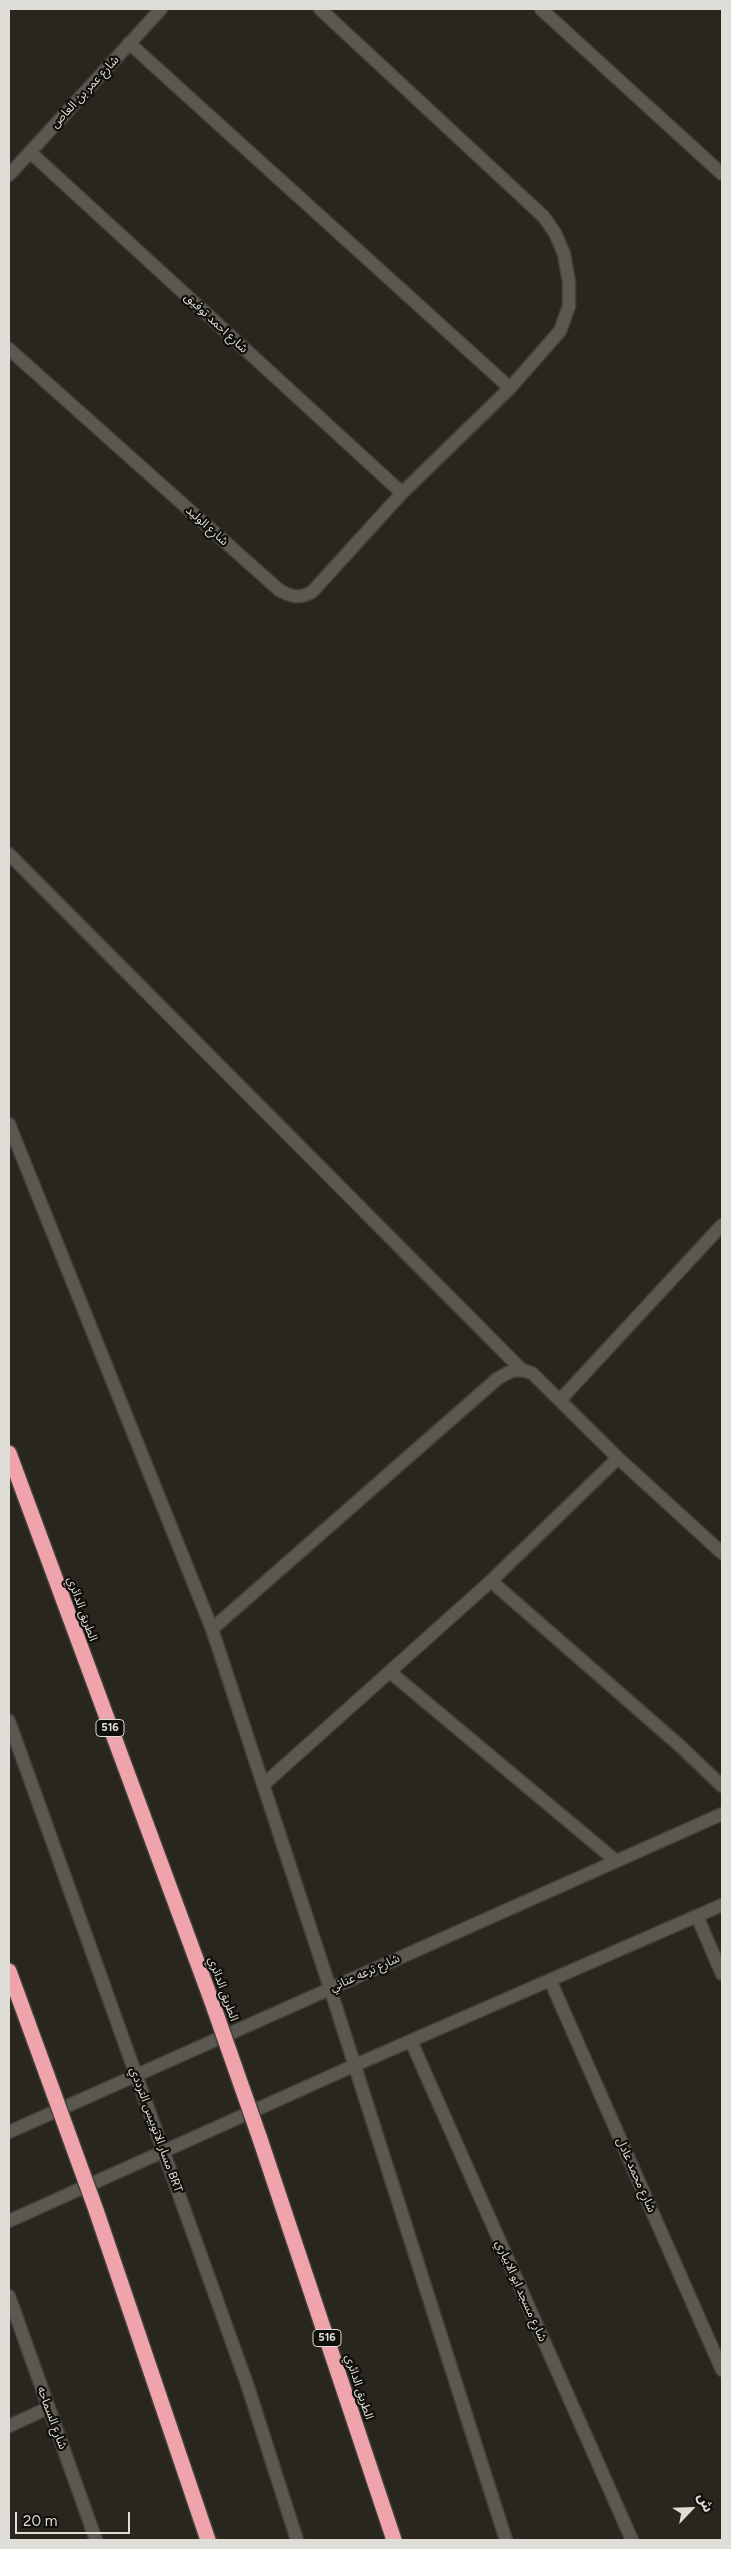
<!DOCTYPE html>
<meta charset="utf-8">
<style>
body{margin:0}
#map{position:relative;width:731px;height:2549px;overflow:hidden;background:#28261d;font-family:Figtree,"Noto Sans Arabic",sans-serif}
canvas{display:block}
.frame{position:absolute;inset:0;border:10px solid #dfddd7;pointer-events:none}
.north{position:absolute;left:666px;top:2484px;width:50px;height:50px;-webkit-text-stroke:4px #100f0b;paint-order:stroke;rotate:66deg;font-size:14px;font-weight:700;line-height:20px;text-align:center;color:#dfddd7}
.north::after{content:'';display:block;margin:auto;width:18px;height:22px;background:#dfddd7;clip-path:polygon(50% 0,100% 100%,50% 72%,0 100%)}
.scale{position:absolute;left:15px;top:2512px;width:115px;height:22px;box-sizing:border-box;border:2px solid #dfddd7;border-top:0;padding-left:6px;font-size:15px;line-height:18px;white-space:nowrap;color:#dfddd7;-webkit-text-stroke:4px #100f0b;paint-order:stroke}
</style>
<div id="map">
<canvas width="731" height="2549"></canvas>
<div class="frame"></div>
<div class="north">ش</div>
<div class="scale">20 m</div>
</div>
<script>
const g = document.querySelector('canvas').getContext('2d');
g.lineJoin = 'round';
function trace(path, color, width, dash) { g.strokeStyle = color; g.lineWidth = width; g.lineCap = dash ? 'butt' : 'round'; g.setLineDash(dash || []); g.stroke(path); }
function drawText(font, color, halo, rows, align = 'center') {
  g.font = font + ' Figtree,"Noto Sans Arabic",sans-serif'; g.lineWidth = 4.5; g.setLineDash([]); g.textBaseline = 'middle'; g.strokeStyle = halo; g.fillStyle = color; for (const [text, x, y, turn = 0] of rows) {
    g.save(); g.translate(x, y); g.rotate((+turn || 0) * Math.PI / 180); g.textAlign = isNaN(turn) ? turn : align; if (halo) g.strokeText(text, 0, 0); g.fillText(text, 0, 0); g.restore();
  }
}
const lane = new Path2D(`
 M9,1721L247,2384L297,2540`);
const street = new Path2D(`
 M541,9L722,174
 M129,43L510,388
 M30,152L402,493
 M9,175L161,9
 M9,349L279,590C292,597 299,599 312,592L402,493L510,388L560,331L569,306V282L564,254L555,233L544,217L320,9
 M9,854L521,1369
 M9,1124L212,1629L330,1988L506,2540
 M560,1400L722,1225
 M491,1581L679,1745L722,1786
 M212,1629L497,1379C510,1371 517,1367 532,1373L618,1458L722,1553
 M390,1672L616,1861
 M263,1785L491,1581L618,1458
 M697,1916L722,1974
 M550,1980L722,2370
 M411,2041L632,2540
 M9,2132L722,1814
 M9,2221L353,2066L722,1905
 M9,2296L96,2540
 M9,2426L48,2408`);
const highway = new Path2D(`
 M9,1453L212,2002
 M9,1971L47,2075
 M259,2136L394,2540
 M96,2210L208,2540`);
trace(lane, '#424039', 15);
trace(street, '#424039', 15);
trace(highway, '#424039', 18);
trace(lane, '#5b584f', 12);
trace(street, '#5b584f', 12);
trace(highway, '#efa3aa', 15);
const highwayBridge = new Path2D(`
 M212,2002L259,2136
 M47,2075L96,2210`);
trace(highwayBridge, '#424039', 18, []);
trace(highwayBridge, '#efa3aa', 15);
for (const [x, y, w] of [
 [110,1728,28],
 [327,2338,28]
]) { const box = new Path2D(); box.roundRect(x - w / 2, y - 8.5, w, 17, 4); g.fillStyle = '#100f0b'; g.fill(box); trace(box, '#dfddd7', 1); }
drawText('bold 11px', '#dfddd7', null, [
 ["516",110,1728],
 ["516",327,2338]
]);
drawText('12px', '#dfddd7', '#100f0b', [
 ["شارع عمر بن العاص",85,92,-47],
 ["شارع احمد توفيق",216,323,43],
 ["شارع الوليد",207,526,42],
 ["الطريق الدائري",82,1609,70],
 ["شارع ترعه عناني",365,1973,-24],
 ["الطريق الدائري",223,1989,70],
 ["مسار الاتوبيس الترددي BRT",156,2130,70],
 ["شارع محمد عادل",636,2175,66],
 ["شارع مسجد ابو الابياري",521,2291,66],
 ["الطريق الدائري",359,2387,72],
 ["شارع السماحه",52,2418,70]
]);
</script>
